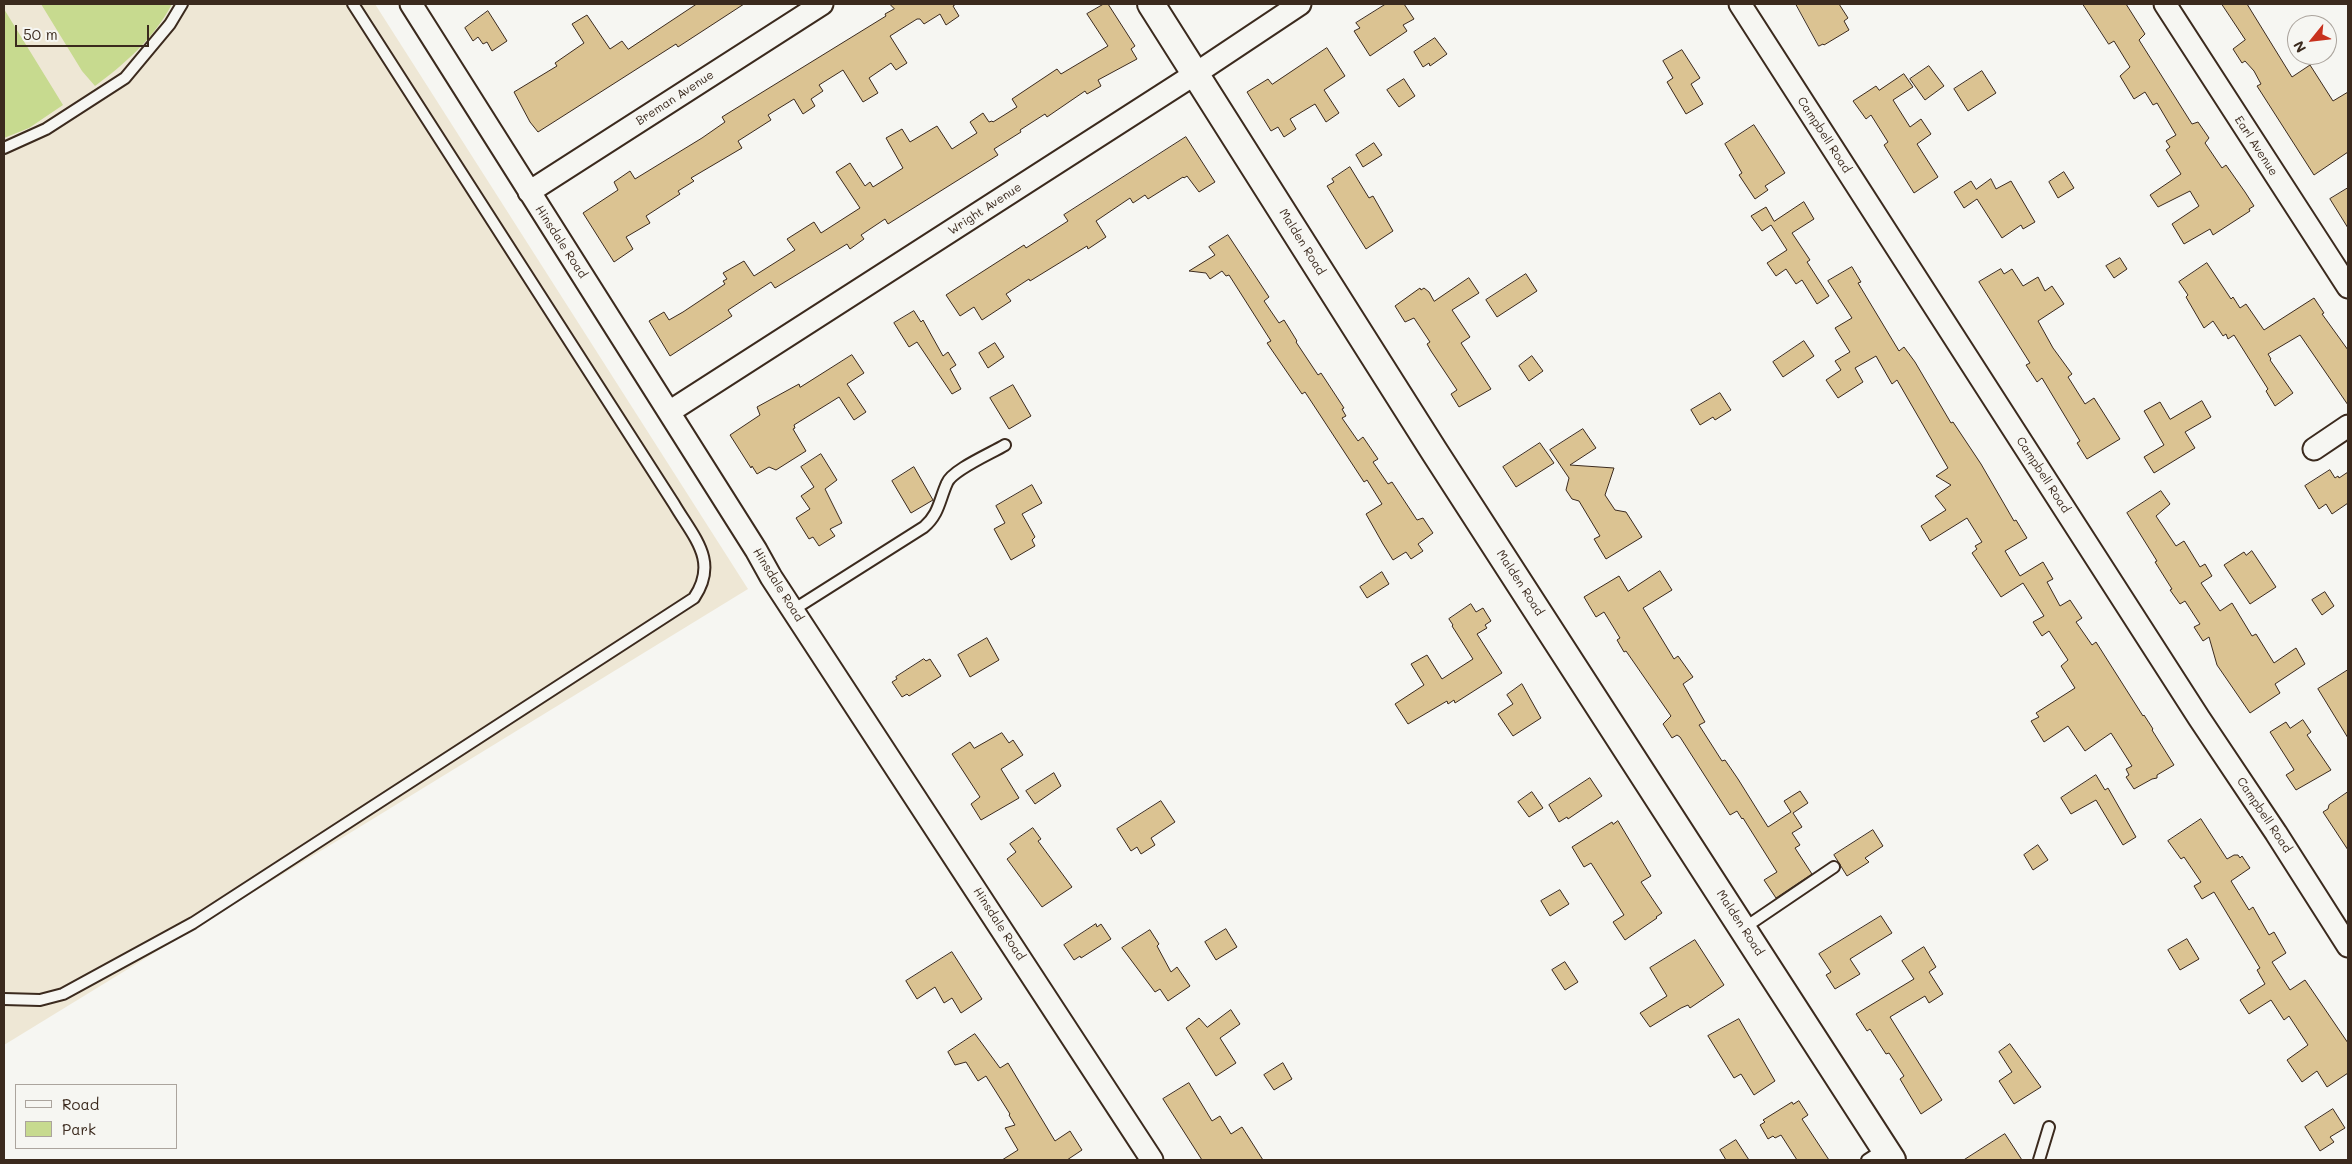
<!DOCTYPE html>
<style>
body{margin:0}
#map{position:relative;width:2352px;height:1164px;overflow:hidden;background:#f6f6f2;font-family:Mali,sans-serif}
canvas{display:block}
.frame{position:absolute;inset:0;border:5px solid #3b2a1e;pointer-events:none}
.legend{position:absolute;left:15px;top:1084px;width:162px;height:65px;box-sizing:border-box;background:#f6f6f2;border:1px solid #aba49d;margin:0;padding:6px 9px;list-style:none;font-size:15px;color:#3b2a1e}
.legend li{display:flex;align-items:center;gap:10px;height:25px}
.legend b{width:25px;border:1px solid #aba49d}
.north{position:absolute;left:2287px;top:15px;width:50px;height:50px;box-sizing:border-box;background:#f6f6f2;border:1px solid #aba49d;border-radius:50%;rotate:241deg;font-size:14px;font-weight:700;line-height:20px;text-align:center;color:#3b2a1e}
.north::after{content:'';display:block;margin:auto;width:18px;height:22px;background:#c8321e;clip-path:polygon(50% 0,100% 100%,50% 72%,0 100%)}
.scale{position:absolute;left:15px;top:25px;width:134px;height:22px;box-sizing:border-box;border:2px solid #3b2a1e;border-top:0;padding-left:6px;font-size:15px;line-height:18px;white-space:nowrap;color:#3b2a1e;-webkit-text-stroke:4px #f6f6f2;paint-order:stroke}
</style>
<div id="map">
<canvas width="2352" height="1164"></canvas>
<div class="frame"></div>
<ul class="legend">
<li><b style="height:6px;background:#f6f6f2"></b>Road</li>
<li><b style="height:14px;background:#c7da8f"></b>Park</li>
</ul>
<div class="north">N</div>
<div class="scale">50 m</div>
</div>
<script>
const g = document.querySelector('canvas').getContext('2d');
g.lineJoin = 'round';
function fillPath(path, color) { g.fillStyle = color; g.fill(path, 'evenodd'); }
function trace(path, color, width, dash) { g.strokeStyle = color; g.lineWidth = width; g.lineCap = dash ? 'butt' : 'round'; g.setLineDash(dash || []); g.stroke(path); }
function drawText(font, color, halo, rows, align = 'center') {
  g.font = font + ' Mali,sans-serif'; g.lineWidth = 4; g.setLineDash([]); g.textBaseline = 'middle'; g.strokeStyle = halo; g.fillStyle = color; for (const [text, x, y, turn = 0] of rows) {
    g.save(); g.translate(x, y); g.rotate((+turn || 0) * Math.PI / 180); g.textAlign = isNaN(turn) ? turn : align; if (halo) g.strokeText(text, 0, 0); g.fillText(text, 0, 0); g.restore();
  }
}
fillPath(new Path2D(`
 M4,4H375L748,589L4,1045Z`), '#eee7d5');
fillPath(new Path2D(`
 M41,4H172C154,38 125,64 95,86L82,71Z
 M4,9L63,105L29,128L4,138Z`), '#c7da8f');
const building = new Path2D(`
 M697,4H744L678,47L676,44L538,132L530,122L514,92L557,66L555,63L584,43L572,24L587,15L610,49L622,41L628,49Z
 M890,4H956L953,6L959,16L946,25L940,14L924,24L920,19H917L890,36L907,63L896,70L891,63L869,78L878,93L863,102L843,70L819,85L823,91L811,99L815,106L803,114L794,99L768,115L771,120L738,141L742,148L691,178L694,181L678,191L680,194L646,216L650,223L626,237L633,249L614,262L583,213L618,190L614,182L630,171L635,179L702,138L725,122L722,117L886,16L885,14L894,9Z
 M1104,4H1108L1135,46L1131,49L1137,59L1098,80L1101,86L1087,94L1085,91L1047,117L1045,114L1020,130L1021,132L994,149L998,155L888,224L885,219L861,235L864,239L850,249L847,244L775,288L771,282L728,310L732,316L670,356L649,321L664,312L669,320L683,312L725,284L723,281L727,279L723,273L744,261L754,276L795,250L787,239L814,222L821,233L860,208L836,172L850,163L865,186L870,182L873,187L903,168L886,138L902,129L910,142L937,126L952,149L977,133L970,122L983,113L989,122L992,121L993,122L1017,107L1012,99L1057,69L1061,74L1108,46L1087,14Z
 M1386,4H1404L1414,19L1403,25L1407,31L1370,56L1354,31L1360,28L1356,23Z
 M1796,4H1839L1848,18L1844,21L1849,30L1824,45L1823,44L1819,46Z
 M2083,4H2126L2145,34L2139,40L2192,124L2198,122L2209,138L2205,143L2222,168L2226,165L2245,192L2254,206L2249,209L2250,211L2213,235L2210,229L2184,244L2172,224L2199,206L2190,191L2158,207L2150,195L2181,174L2166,150L2170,147L2166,141L2176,135L2157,103L2153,105L2145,92L2134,99L2120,76L2130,67L2114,41L2109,44Z
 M2222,4H2247L2292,77L2310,65L2333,101L2348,92V152L2314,175L2257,86L2261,84L2254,71L2245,61L2242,63L2233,49L2245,40Z
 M488,11L507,41L492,51L487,42L483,44L478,37L473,41L465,28Z
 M1435,38L1447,54L1430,66L1429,63L1423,67L1414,52Z
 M1327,48L1345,76L1324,90L1339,113L1326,122L1315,104L1290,119L1296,129L1284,137L1278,127L1271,131L1247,92L1268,79L1272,84Z
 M1682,50L1700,78L1691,84L1703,104L1686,114L1667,82L1673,78L1663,61Z
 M1929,66L1944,86L1925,100L1910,79Z
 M1982,71L1996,93L1968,111L1954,89Z
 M1904,74L1913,87L1893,100L1910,127L1921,119L1931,134L1917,144L1938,177L1914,193L1884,145L1888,142L1871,115L1866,119L1853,101L1876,86L1879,90Z
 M1404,79L1415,96L1399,107L1387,90Z
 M1754,125L1785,173L1765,186L1768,190L1755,199L1739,175L1742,173L1725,144Z
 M1186,137L1215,182L1199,192L1187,176L1184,178L1183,177L1148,199L1145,195L1133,203L1130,198L1096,221L1106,237L1088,249L1087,246L1030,281L1029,279L1006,294L1011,301L982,320L974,307L960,316L946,295L1024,245L1026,248L1068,221L1064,215Z
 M1374,143L1382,155L1363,167L1356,155Z
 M1350,167L1369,198L1373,196L1393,231L1366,249L1327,186L1334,182L1332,179Z
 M2064,172L2074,188L2058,198L2049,182Z
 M1991,179L1996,189L2011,181L2035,222L2023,229L2021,225L2002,238L1977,199L1964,208L1954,192L1971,181L1976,189Z
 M2348,188V228L2330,199Z
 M1804,202L1814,219L1792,233L1810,260L1807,262L1829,296L1817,304L1802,280L1796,284L1786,269L1776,276L1767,263L1787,250L1771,225L1762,231L1751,216L1766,207L1774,221Z
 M1228,235L1269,297L1264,301L1279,323L1284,320L1297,341L1296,342L1318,375L1321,373L1344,408L1342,409L1346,416L1342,418L1358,441L1363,437L1378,459L1373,462L1388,484L1392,482L1417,520L1423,518L1433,533L1418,544L1423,551L1411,559L1406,552L1393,560L1383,544L1366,514L1382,504L1367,480L1364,482L1305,392L1302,394L1267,343L1271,341L1229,275L1226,276L1222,271L1210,279L1206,273L1189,271L1215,255L1209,247Z
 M2120,258L2127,269L2114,278L2106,266Z
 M2207,263L2231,299L2233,297L2240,308L2246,304L2264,330L2314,298L2324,313L2322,314L2348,350V405L2300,335L2268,354L2271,359L2270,360L2293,393L2275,406L2266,391L2268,389L2234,335L2228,339L2226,334L2223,336L2213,321L2204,328L2186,297L2188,295L2179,282Z
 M1852,267L1861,282L1858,283L1899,351L1904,347L1915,362L1951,423L1953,422L1981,464L2014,521L2016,520L2027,538L2005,551L2020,576L2043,562L2053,579L2047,582L2060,606L2070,600L2082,618L2076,622L2092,645L2096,642L2143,716L2144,715L2153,729L2152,730L2174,765L2157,775V778L2152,779L2134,789L2126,777L2129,775L2126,769L2132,766L2111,733L2085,751L2068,726L2044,742L2031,721L2039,717L2036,713L2075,688L2061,666L2068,660L2049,631L2042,636L2033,622L2044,616L2023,583L2001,597L1972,553L1977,549L1975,546L1982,542L1967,518L1930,541L1921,526L1946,510L1935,496L1951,485L1936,476L1948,468L1897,380L1892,384L1876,356L1855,368L1863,382L1838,398L1826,380L1841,370L1835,361L1850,352L1835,328L1852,318L1828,281Z
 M2001,269L2004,274L2012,269L2023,286L2038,277L2045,291L2052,286L2064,304L2038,321L2053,348L2072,374L2068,377L2085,404L2094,398L2120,439L2087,459L2077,443L2080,441L2042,378L2037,382L2026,365L2030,363L1979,282Z
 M1526,274L1537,291L1497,317L1486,300Z
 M1469,278L1479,293L1452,310L1470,337L1461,343L1491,389L1459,407L1451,394L1457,390L1431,351L1427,344L1430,342L1414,318L1405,322L1395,306L1420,288L1421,290L1424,288L1429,292L1434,301Z
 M914,311L921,322L923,320L943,356L948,352L956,365L950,369L961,389L952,394L917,342L909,347L894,323Z
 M1804,341L1814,356L1783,377L1773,362Z
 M995,343L1004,357L988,368L979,353Z
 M852,355L864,373L847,384L866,412L854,420L839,397L794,425L795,428L793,429L806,451L776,470L769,467L757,474L752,466L751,468L730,435L760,415L757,407L799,384L800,387Z
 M1532,356L1543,371L1529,381L1519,366Z
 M1013,385L1031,416L1009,429L990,398Z
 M1720,393L1731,410L1715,420L1713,417L1700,425L1691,410Z
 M2202,401L2211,417L2185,432L2195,448L2154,473L2144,457L2164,445L2144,411L2160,402L2170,419Z
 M1583,429L1596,448L1570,465L1614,468L1605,495L1615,510L1626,512L1642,537L1606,559L1594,539L1600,536L1579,501L1572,499L1566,490L1569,478L1550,450Z
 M1540,443L1554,463L1516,487L1503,467Z
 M821,454L837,480L825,489L842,523L830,529L835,536L819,546L813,537L809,539L796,518L810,509L801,496L814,487L801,467Z
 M914,467L933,500L911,513L892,481Z
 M2330,470L2335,478L2338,476L2339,478L2348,472V503L2332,514L2326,504L2319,509L2305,486Z
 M1032,485L1042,503L1022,514L1035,537L1032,540L1035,546L1011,560L994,529L1005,523L996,506Z
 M2161,491L2170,504L2156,516L2176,546L2184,541L2200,567L2205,564L2212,576L2201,583L2220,611L2232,603L2252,636L2256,634L2274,663L2296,648L2305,664L2275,684L2280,693L2250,713L2217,665L2209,637L2203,641L2194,627L2200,624L2185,601L2180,604L2170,590L2172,589L2155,562L2157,561L2127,513Z
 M2252,551L2276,587L2250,604L2224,565L2244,552L2246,555Z
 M1660,571L1672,590L1643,608L1674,659L1678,656L1693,677L1683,684L1705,722L1699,725L1722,761L1725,760L1738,779L1768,827L1791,812L1784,801L1800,791L1808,803L1793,813L1802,827L1792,833L1800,845L1795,848L1812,874L1776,898L1764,880L1777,872L1743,818L1742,819L1737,811L1730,815L1680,737L1677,735L1672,738L1663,724L1671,716L1626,651L1624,652L1617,640L1620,638L1604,612L1596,617L1584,597L1619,576L1628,591Z
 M1382,572L1389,584L1367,598L1360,587Z
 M2325,592L2334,606L2322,615L2312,600Z
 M1471,604L1476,612L1483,608L1491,621L1485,625L1487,628L1477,634L1502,673L1455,703L1454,700L1448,704L1447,701L1408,724L1395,704L1424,685L1411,664L1427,655L1442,679L1473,659L1452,626L1453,625L1449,619Z
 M987,638L999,660L970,677L958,655Z
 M924,659L926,661L930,659L941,676L909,696L907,694L902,697L892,682L897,679L896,677Z
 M2348,670V738L2318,689Z
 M1522,684L1541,718L1513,736L1498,714L1513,704L1507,695Z
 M2303,720L2311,732L2307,735L2331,770L2296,790L2286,775L2294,770L2293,768L2270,732L2286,722L2290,728Z
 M1002,733L1009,743L1013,740L1023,755L1001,769L1019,798L981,820L971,804L980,797L952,754L970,742L974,748Z
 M1054,773L1061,786L1035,804L1026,791Z
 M2096,775L2105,790L2108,788L2136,837L2123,845L2096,800L2071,814L2061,798Z
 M1590,778L1602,796L1568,819L1567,817L1559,822L1549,805Z
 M1532,792L1543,808L1529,817L1518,802Z
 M2348,792V850L2323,812L2328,809L2329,805Z
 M1161,801L1175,822L1151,838L1155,845L1141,854L1137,847L1131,851L1117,829Z
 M2201,819L2227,859L2234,855H2238L2240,858L2242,856L2250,868L2231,881L2249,910L2253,907L2269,935L2274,932L2286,953L2272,962L2290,990L2305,980L2348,1043V1073L2327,1087L2317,1071L2302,1082L2287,1060L2308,1045L2289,1016L2284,1020L2271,1000L2249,1014L2240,1000L2265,984L2257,970L2260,968L2214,892L2202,899L2194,886L2201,882L2184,857L2181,859L2168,841Z
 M1618,821L1651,876L1641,882L1662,913L1656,917L1657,918L1625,940L1613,922L1624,915L1591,863L1584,867L1572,847L1612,822L1613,824Z
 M1033,828L1041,839L1038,841L1072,887L1042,907L1007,859L1016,852L1010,844Z
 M1873,830L1883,846L1865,858L1869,862L1847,876L1834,855Z
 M2038,845L2048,860L2033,870L2024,855Z
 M1560,890L1569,904L1550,916L1541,901Z
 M1881,916L1892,933L1850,959L1860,974L1835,989L1826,975L1831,972L1819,954Z
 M1096,924L1097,927L1101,924L1111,939L1081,958L1080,956L1074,960L1064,945Z
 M1226,929L1237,947L1216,960L1205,942Z
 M1150,930L1159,944L1157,946L1171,972L1177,967L1190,986L1168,1001L1160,989L1155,992L1122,948Z
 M2187,939L2199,959L2180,970L2168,950Z
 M1695,940L1724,985L1690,1008L1688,1005L1681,1008L1650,1027L1640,1013L1667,996L1650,968Z
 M1924,947L1936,967L1929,972L1943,994L1929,1003L1925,996L1890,1017L1942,1100L1921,1114L1900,1079L1904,1076L1889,1053L1886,1054L1870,1029L1867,1031L1856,1014L1914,979L1902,961Z
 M952,952L982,999L961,1013L952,998L944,1003L935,987L917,999L906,981Z
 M1565,962L1578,982L1565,990L1552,970Z
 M1231,1010L1240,1024L1220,1038L1236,1063L1216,1076L1186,1028L1199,1018L1207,1027Z
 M1739,1019L1775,1081L1754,1095L1741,1074L1734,1078L1708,1036Z
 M975,1034L1000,1068L1008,1063L1055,1141L1070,1131L1082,1150L1067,1160H1002L1018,1150L1005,1128L1015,1125L1009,1115L1010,1114L986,1076L978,1081L966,1062L955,1065L948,1052Z
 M2010,1044L2041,1087L2014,1104L1999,1081L2012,1072L1999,1052Z
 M1283,1063L1292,1079L1274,1090L1264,1075Z
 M1189,1083L1212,1121L1220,1116L1231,1134L1242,1127L1263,1160H1202L1163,1099Z
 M1799,1101L1808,1115L1802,1119L1829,1160H1797L1781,1135L1775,1138L1773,1136L1768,1139L1760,1125L1765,1122L1763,1120L1792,1102L1793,1104Z
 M2333,1109L2345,1128L2330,1137L2334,1142L2320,1151L2305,1127Z
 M2005,1134L2022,1160H1964Z
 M1736,1140L1749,1160H1726L1720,1150Z`);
fillPath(building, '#dbc392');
trace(building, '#3b2a1e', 1);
const service = new Path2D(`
 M4,148L46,129L125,78L170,24L182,4
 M793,610L924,527C939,514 939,501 947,483C952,470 992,453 1005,445
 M1744,928L1834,867
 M4,999L40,1000L63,994L193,923L694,598C719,561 694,538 674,504L353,4
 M1867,1160L1884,1149
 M2039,1160L2049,1127`);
const minor = new Path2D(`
 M411,4L756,550L771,577L1152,1160
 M1740,4L2199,718L2276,833L2348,946
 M2165,4L2348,287
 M529,192L822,4
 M669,412L1195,74L1300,4
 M2314,449L2348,426`);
const tertiary = new Path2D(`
 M1151,4L1434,451L1892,1160`);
trace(service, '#3b2a1e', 14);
trace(minor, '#3b2a1e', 25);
trace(tertiary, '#3b2a1e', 30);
trace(service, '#f6f6f2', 10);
trace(minor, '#f6f6f2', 21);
trace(tertiary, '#f6f6f2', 26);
drawText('12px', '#3b2a1e', '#f6f6f2', [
 ["Breman Avenue",675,98,-33],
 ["Campbell Road",1824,135,57],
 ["Earl Avenue",2256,146,57],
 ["Wright Avenue",985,209,-33],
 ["Hinsdale Road",561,242,57],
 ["Malden Road",1302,242,58],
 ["Campbell Road",2043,475,57],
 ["Malden Road",1520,583,57],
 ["Hinsdale Road",778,585,58],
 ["Campbell Road",2264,815,56],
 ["Malden Road",1740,923,57],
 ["Hinsdale Road",999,924,57]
]);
</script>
